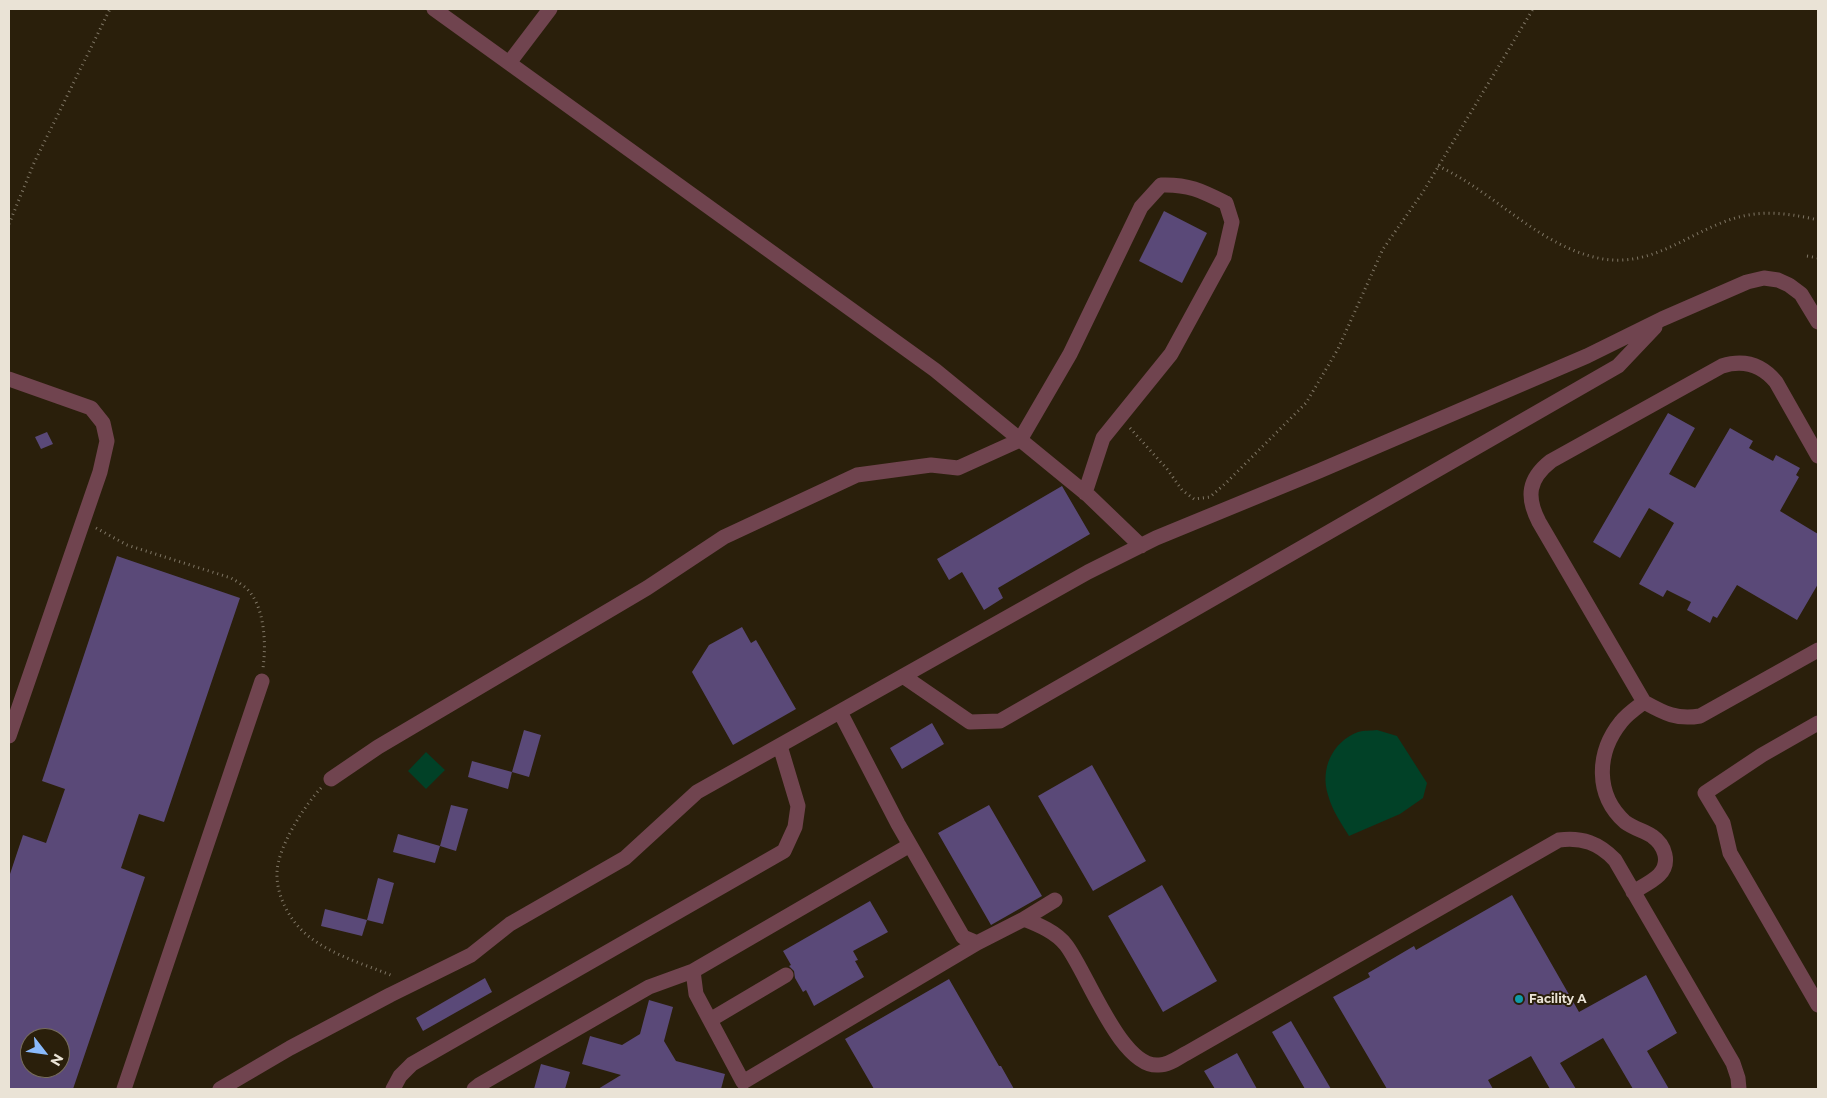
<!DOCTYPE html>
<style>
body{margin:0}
#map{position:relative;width:1827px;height:1098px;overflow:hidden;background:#2a1f0b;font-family:Montserrat,sans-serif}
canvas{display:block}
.frame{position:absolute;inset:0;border:10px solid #eae3d6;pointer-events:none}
.north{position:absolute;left:20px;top:1028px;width:50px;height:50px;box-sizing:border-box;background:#2a1f0b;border:1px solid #776d5c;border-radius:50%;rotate:120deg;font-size:14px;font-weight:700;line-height:20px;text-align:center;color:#eae3d6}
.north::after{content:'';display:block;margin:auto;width:18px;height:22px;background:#8abafc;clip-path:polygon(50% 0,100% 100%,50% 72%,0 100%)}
</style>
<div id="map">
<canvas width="1827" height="1098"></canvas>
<div class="frame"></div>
<div class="north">N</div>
</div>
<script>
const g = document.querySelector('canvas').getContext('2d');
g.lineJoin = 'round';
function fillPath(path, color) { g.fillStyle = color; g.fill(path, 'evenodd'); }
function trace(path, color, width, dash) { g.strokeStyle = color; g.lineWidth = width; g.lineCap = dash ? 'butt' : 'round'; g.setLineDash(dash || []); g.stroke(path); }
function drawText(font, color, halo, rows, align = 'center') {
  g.font = font + ' Montserrat,sans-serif'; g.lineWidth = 4; g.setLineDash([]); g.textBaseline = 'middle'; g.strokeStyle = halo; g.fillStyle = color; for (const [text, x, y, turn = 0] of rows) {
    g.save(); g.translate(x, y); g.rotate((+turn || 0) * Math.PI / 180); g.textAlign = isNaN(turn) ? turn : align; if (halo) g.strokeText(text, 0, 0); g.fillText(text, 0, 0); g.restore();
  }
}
fillPath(new Path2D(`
 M1377,730L1397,736L1427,783L1423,798L1400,814L1349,836C1341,823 1332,810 1328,795C1320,769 1332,742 1358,732C1364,730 1371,731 1377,730Z
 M426,752L445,770L426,789L408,771Z`), '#014127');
fillPath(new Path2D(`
 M1164,211L1207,233L1182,283L1139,261Z
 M1668,413L1695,428L1669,474L1695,488L1730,428L1753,441L1749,448L1773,461L1776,455L1800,468L1796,475L1799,477L1780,511L1818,534V584L1797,620L1737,585L1717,618L1713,616L1710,623L1687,610L1691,602L1667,590L1663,597L1639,584L1674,523L1649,508L1620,558L1593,542Z
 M47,432L53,444L41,449L35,437Z
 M1062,486L1090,534L998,588L1003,598L984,610L962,572L949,580L937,559Z
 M117,556L240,598L164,822L139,814L121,868L145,877L73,1089H9V877L23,835L46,843L65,789L42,781ZM30,1038H60V1068H30Z
 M742,627L751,643L756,640L796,709L733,745L692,672L709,645Z
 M932,723L944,744L902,769L890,748Z
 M524,730L541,735L529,777L512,772Z
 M472,761L512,772L508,789L468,777Z
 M1092,765L1146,861L1093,891L1038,796Z
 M451,805L468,809L456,851L440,846Z
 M989,805L1042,896L991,925L938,833Z
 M398,834L440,846L435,863L393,852Z
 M378,878L394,883L383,924L367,920Z
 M1162,885L1217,981L1163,1012L1108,916Z
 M1512,895L1579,1012L1646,975L1677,1033L1647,1051L1669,1089H1633L1603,1038L1560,1063L1576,1089H1550L1531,1056L1488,1080L1493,1089H1387L1333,997L1370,977L1368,973L1414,946L1416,950Z
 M870,901L888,932L853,951L858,960L855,961L864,977L814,1006L806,990L803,992L795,978L794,971L789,966L791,965L783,951Z
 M325,909L367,920L362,936L321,926Z
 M485,978L492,992L423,1031L416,1018Z
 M949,979L999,1066H1001L1014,1089H874L845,1039Z
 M649,1000L673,1007L664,1041L676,1061L725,1074L721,1089H598L621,1075L582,1064L590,1036L622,1045L640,1034Z
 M1291,1021L1331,1089H1305L1272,1032Z
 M1237,1053L1257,1089H1215L1204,1071Z
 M541,1064L570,1072L565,1089H534Z`), '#5a4978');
trace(new Path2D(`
 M1438,166C1495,192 1540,248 1603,259C1649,266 1681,239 1721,223C1755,209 1783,212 1818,220
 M9,224L34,163L110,9
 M1807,256L1818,258
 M1130,428L1167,469L1182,490L1194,499L1210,497L1227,482L1306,403L1338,349L1383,249L1423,192L1533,9
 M96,528L127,545L231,578C238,582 247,587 252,595C265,614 266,646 263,668
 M321,788C304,806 278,847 277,872C276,895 289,920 307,935C331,955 364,964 393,976`), '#7f7665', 3, [1, 4]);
trace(new Path2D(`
 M434,9L935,370L1089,496L1141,546
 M509,63L550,9
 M9,379L91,408L103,423L107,441L100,472L9,736
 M1818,456L1776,382C1762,365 1744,359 1722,366L1551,461C1528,479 1526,497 1539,522L1644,702C1664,713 1676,720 1700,716L1818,650
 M903,676L970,722L1000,721L1618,366L1655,327
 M840,712L898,824L963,937L977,943L1024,919C1039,925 1056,932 1066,945C1087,972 1121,1069 1159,1065C1169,1065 1179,1057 1187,1053L1559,840C1582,837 1599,843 1615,860L1733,1063L1738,1078L1739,1089
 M1818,723L1762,755L1705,793L1723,823L1730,853L1818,1005
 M331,779L378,747L647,588L724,537L857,475L931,465L958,468L1020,440L1070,354L1141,207L1161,185C1189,184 1202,191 1226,203L1232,222L1224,257L1171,354L1103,438L1085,493
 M910,845L693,971L696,994L743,1082L977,943
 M1633,892C1641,887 1652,882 1659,875C1671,863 1665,845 1652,836C1644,831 1633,828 1625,822C1595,795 1596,753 1621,722C1627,714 1636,708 1644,702
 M1024,919L1055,900
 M710,1020L786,975
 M124,1089L262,681
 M220,1089L290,1048L390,995L471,955L510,924L625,858L697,792L1088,572L1156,538L1319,471L1587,356L1662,319L1747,282L1764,278L1778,280L1789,285L1801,294L1818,322
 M393,1089L400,1076L412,1064L784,851L795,827L798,806L780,746
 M474,1089L479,1085L649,987L693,971`), '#70444f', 15);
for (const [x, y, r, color] of [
 [1519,999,5,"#0f9aa8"]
]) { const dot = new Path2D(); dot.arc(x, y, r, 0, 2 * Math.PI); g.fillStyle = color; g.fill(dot); trace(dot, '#2a1f0b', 2); }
drawText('bold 12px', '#eae3d6', '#2a1f0b', [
 ["Facility A",1529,999]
], 'left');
</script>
